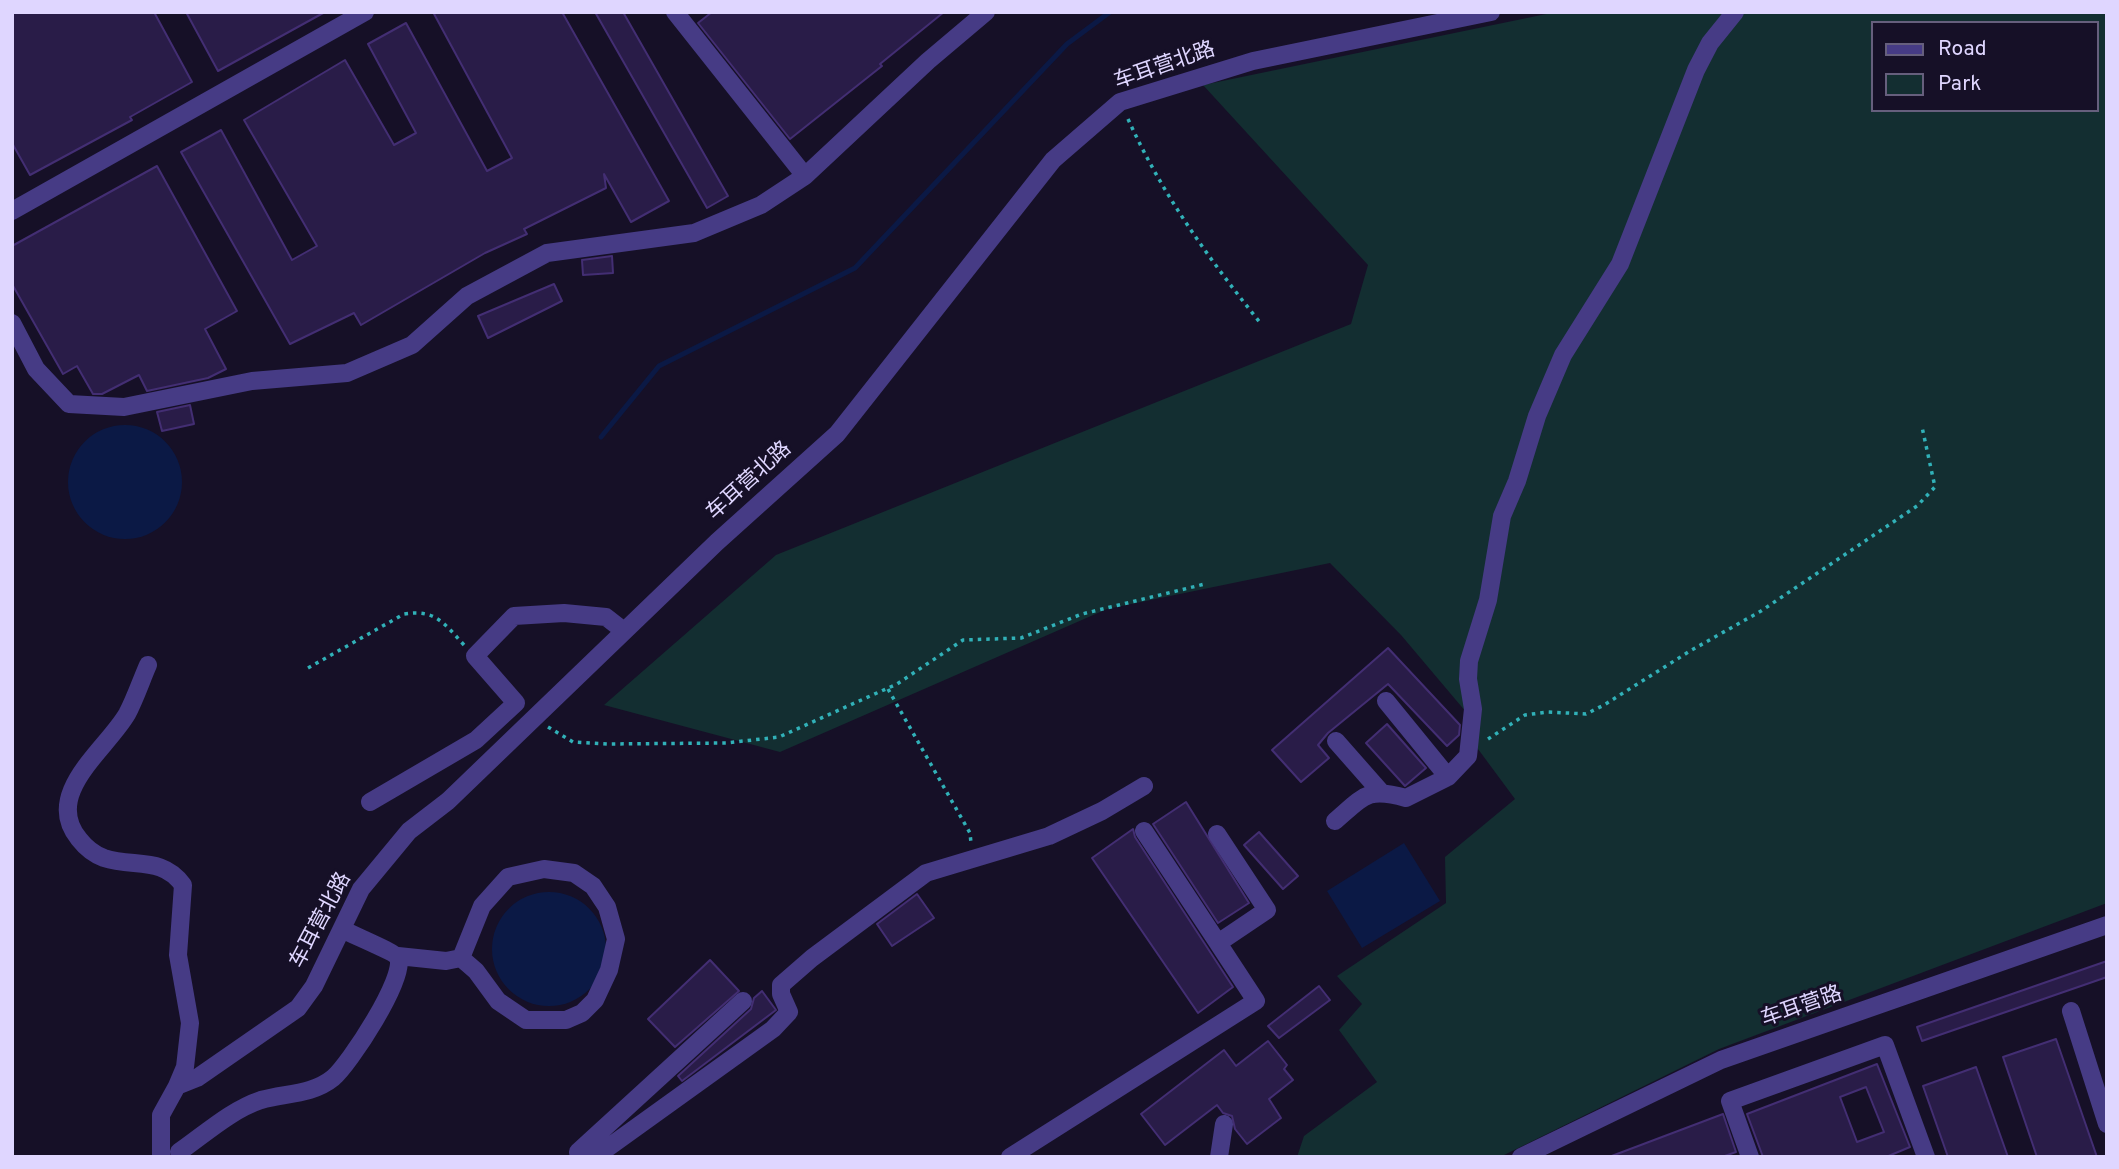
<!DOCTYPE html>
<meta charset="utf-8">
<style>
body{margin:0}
#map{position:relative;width:2119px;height:1169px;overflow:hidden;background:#161027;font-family:Overpass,sans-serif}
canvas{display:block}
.frame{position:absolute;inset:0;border:14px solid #dfd6ff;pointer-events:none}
.legend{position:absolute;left:1871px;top:21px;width:228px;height:91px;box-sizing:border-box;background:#161027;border:2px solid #665f7d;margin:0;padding:9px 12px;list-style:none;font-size:21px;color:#dfd6ff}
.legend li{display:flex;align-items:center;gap:14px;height:35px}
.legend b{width:35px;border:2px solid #665f7d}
</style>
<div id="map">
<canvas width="2119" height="1169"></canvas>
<div class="frame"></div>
<ul class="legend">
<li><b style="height:9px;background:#463b85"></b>Road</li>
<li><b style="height:19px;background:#132e31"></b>Park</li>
</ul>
</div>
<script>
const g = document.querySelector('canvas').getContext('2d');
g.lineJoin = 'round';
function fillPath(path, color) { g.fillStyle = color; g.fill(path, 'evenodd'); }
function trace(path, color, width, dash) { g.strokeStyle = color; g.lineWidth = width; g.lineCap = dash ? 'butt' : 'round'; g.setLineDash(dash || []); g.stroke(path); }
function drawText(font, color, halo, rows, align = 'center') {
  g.font = font + ' Overpass,"Noto Sans SC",sans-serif'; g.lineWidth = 6; g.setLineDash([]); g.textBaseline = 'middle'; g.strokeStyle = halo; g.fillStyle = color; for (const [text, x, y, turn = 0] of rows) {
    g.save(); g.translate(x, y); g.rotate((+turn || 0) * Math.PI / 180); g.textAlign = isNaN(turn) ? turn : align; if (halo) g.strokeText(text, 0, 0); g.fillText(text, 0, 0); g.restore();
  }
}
fillPath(new Path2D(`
 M1556,12H2107V903L1719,1049L1500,1157H1297L1304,1136L1377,1082L1339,1030L1362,1004L1337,976L1446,903L1445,857L1515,799L1475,745L1477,725L1401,635L1330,563L1107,609L780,752L604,705L776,555L1351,324L1368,265L1203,85ZM1872,23H2096V110H1872Z`), '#132e31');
fillPath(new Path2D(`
 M68 482a57 57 0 1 1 114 0a57 57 0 1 1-114 0Z
 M1404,843L1440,901L1362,948L1327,891Z
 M492 949a57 57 0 1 1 114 0a57 57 0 1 1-114 0Z`), '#0b1945');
trace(new Path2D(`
 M601,437L659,366L855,268L1067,44L1110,12`), '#0b1945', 5);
const building = new Path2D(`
 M12,12H154L192,82L130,117L132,120L30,175L12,143Z
 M186,12H325L218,71Z
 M433,12H562L669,201L631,222L604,174L606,188L524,229L527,234L485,253L361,325L354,313L290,344L181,152L221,130L292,260L317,246L244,120L345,60L394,145L416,133L368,44L406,23L487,171L512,158Z
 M595,12H623L728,196L707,208Z
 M712,12H944L880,64L882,66L790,139L698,23Z
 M157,166L237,311L205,329L226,369L208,378L147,391L139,375L102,394H93L77,366L63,374L12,284V246Z
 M612,256L613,273L583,275L582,260Z
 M554,284L562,301L488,338L478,316Z
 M190,405L194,424L162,431L157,412Z
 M1388,648L1460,725L1459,735L1447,746L1388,684L1328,733L1318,745L1329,758L1301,782L1272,750Z
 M1387,724L1426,768L1405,786L1366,743Z
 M1186,802L1249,903L1218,923L1153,824Z
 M1133,829L1135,837L1233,987L1198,1013L1092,858Z
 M1259,832L1298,876L1283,889L1244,845Z
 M917,894L934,918L892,946L877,924Z
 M710,960L739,991L675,1047L648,1019Z
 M2107,961V977L1922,1041L1917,1027Z
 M1319,986L1330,1000L1279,1038L1268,1026Z
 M762,991L776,1010L682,1081L678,1076L751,1009L754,998Z
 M2056,1039L2097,1157H2037L2003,1057Z
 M1268,1041L1287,1065L1284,1069L1293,1080L1269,1099L1281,1118L1247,1144L1235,1129L1232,1116L1223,1113L1217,1105L1165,1145L1141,1114L1224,1050L1236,1066Z
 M1877,1064L1910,1147L1886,1157H1763L1747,1114ZM1866,1087L1884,1132L1857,1142L1840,1097Z
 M1976,1067L2008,1157H1948L1923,1086Z
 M1723,1114L1736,1152L1722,1157H1609Z`);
fillPath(building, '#291c48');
trace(building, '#432e73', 2);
trace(new Path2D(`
 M1128,119C1163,196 1209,259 1262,325
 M308,668L404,614C435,609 444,623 464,645
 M888,689L970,833L971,843
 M548,727L573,742L608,744L726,743L779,737L897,684L963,640L1021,638L1082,614L1205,584
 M1488,739L1525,715L1548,712L1586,714L1604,705L1690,651L1761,611L1917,506L1935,487L1922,427`), '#31b1b8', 3.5, [3.5, 5]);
trace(new Path2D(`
 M675,12L805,176
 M12,211L365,12
 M12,323L36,369L69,404L124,407L252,381L347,373L412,345L467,296L547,253L694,233L761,205L805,176L928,61L986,12
 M148,665C141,681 135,699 127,714C106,750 42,794 79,839C86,848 93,854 104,858C134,868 162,856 183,885L178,955L190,1023L185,1067L177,1086
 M1386,701L1448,777
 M1336,741L1380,791
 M370,802L476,740L516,703L475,656L514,616L564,613L606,617L624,631
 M1335,821C1364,796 1367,787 1406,798L1448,777L1468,756L1473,709L1468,679L1469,661L1488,600L1502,516L1517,481L1537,416L1563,355L1620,264L1696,70L1710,43L1735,12
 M1144,831L1218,943
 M398,956L446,961L461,958L482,906L508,877L544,869L574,873L593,886L607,907L616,939L609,970L595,1000L582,1013L566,1020H526L498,1001L476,971L461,958
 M2071,1011L2107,1124
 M179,1152C205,1134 231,1110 261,1100C285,1093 312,1095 333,1078C349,1065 407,976 398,958C395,952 352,935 342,929
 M161,1157V1115L177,1086L197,1078L298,1008L314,986L361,889L409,831L448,801L717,542L837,434L1053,160L1120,102L1253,61L1491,12
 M579,1157L578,1152L743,1001
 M595,1157L773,1029L789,1012L781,994V985L812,958L926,873L1049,836L1102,811L1144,786
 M1010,1157L1256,1001L1218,943L1267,910L1217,834
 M1219,1157L1224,1124
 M1521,1157L1721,1060L2107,925
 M1750,1157L1730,1101L1885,1045L1926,1157`), '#463b85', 18);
drawText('21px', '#dfd6ff', '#161027', [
 ["车耳营北路",1165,67,-19],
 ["车耳营北路",750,482,-42],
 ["车耳营北路",322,921,-62],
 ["车耳营路",1802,1008,-19]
]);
</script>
